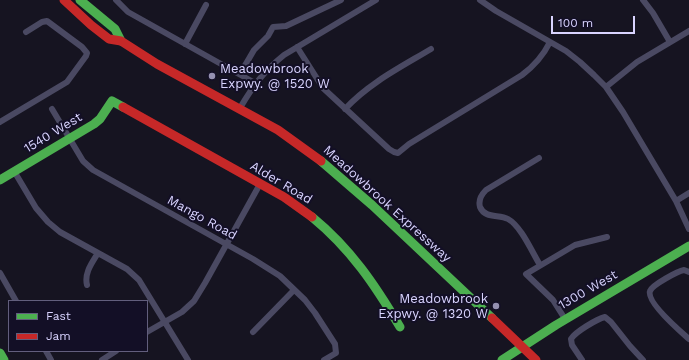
<!DOCTYPE html>
<style>
body{margin:0}
#map{position:relative;width:689px;height:360px;overflow:hidden;background:#161421;font-family:"Work Sans",sans-serif}
canvas{display:block}
.legend{position:absolute;left:8px;top:300px;width:140px;height:52px;box-sizing:border-box;background:#130f26;border:1px solid #625e7d;margin:0;padding:5px 7px;list-style:none;font-size:12px;color:#d9d4ff}
.legend li{display:flex;align-items:center;gap:8px;height:20px}
.legend b{width:20px;border:1px solid #625e7d}
.scale{position:absolute;left:551px;top:16px;width:84px;height:18px;box-sizing:border-box;border:2px solid #d9d4ff;border-top:0;padding-left:5px;font-size:12px;line-height:14px;white-space:nowrap;color:#d9d4ff;-webkit-text-stroke:3px #130f26;paint-order:stroke}
</style>
<div id="map">
<canvas width="689" height="360"></canvas>
<ul class="legend">
<li><b style="height:5px;background:#4caf50"></b>Fast</li>
<li><b style="height:5px;background:#c62828"></b>Jam</li>
</ul>
<div class="scale">100 m</div>
</div>
<script>
const g = document.querySelector('canvas').getContext('2d');
g.lineJoin = 'round';
function trace(path, color, width, dash) { g.strokeStyle = color; g.lineWidth = width; g.lineCap = dash ? 'butt' : 'round'; g.setLineDash(dash || []); g.stroke(path); }
function drawText(font, color, halo, rows, align = 'center') {
  g.font = font + ' "Work Sans",sans-serif'; g.lineWidth = 4; g.setLineDash([]); g.textBaseline = 'middle'; g.strokeStyle = halo; g.fillStyle = color; for (const [text, x, y, turn = 0] of rows) {
    g.save(); g.translate(x, y); g.rotate((+turn || 0) * Math.PI / 180); g.textAlign = isNaN(turn) ? turn : align; if (halo) g.strokeText(text, 0, 0); g.fillText(text, 0, 0); g.restore();
  }
}
trace(new Path2D(`
 M116,0L128,12L255,83
 M480,0L496,11L566,51L580,62L594,75L606,87L623,112L676,201L689,229
 M643,0L653,13L670,42
 M185,44L206,5
 M297,47L323,88L389,149L394,152L398,153L409,144L522,75C534,66 543,56 550,42
 M240,74L254,50L268,36L273,27L286,26L341,0
 M606,87L637,62L689,31
 M240,108C253,86 263,72 284,55L376,0
 M52,109L83,161L93,170L253,259L280,276L305,300L315,313L335,344L336,353L324,360
 M345,109C369,83 401,67 431,49
 M0,122L67,82L86,56L87,53L82,47L47,21L42,22L26,32
 M539,158L486,190C482,194 478,200 480,207C485,219 499,214 508,219C521,226 532,252 540,265
 M14,171L36,208L48,222L60,232L127,269L139,280L188,360
 M676,201L689,193
 M689,272L684,270C678,271 652,285 650,291C646,302 681,332 689,339
 M0,273L16,301
 M87,285C84,273 92,263 98,253
 M565,319L553,300L526,274L575,245L607,237
 M147,332L182,312L194,301L205,283L260,184
 M253,332L294,290
 M46,351L51,360
 M102,360L116,351
 M582,360L572,345L571,339C575,332 597,319 605,317L611,322L630,346L643,360`), '#4a4962', 6);
trace(new Path2D(`
 M80,0L115,29L121,41
 M321,161L372,205L492,318
 M0,180L94,124L100,119L112,101L123,107
 M312,217C351,249 375,285 400,327
 M0,353L4,360
 M502,360L556,325L689,246`), '#4caf50', 9);
trace(new Path2D(`
 M64,0L91,25L109,39L121,41L157,64L278,130L321,161
 M123,107L284,197L312,217
 M492,318L536,360`), '#c62828', 9);
for (const [x, y, r, color] of [
 [212,76,4,"#9591b1"],
 [496,306,4,"#9591b1"]
]) { const dot = new Path2D(); dot.arc(x, y, r, 0, 2 * Math.PI); g.fillStyle = color; g.fill(dot); trace(dot, '#130f26', 1.5); }
drawText('13px', '#d9d4ff', '#130f26', [
 ["Meadowbrook",220,69],
 ["Expwy. @ 1520 W",220,84],
 ["Meadowbrook",488,299,"right"],
 ["Expwy. @ 1320 W",488,314,"right"]
], 'left');
drawText('13px', '#d9d4ff', '#130f26', [
 ["1540 West",53,133,-31],
 ["Alder Road",281,183,31],
 ["Meadowbrook Expressway",387,204,42],
 ["Mango Road",202,218,29],
 ["1300 West",588,290,-30]
]);
</script>
